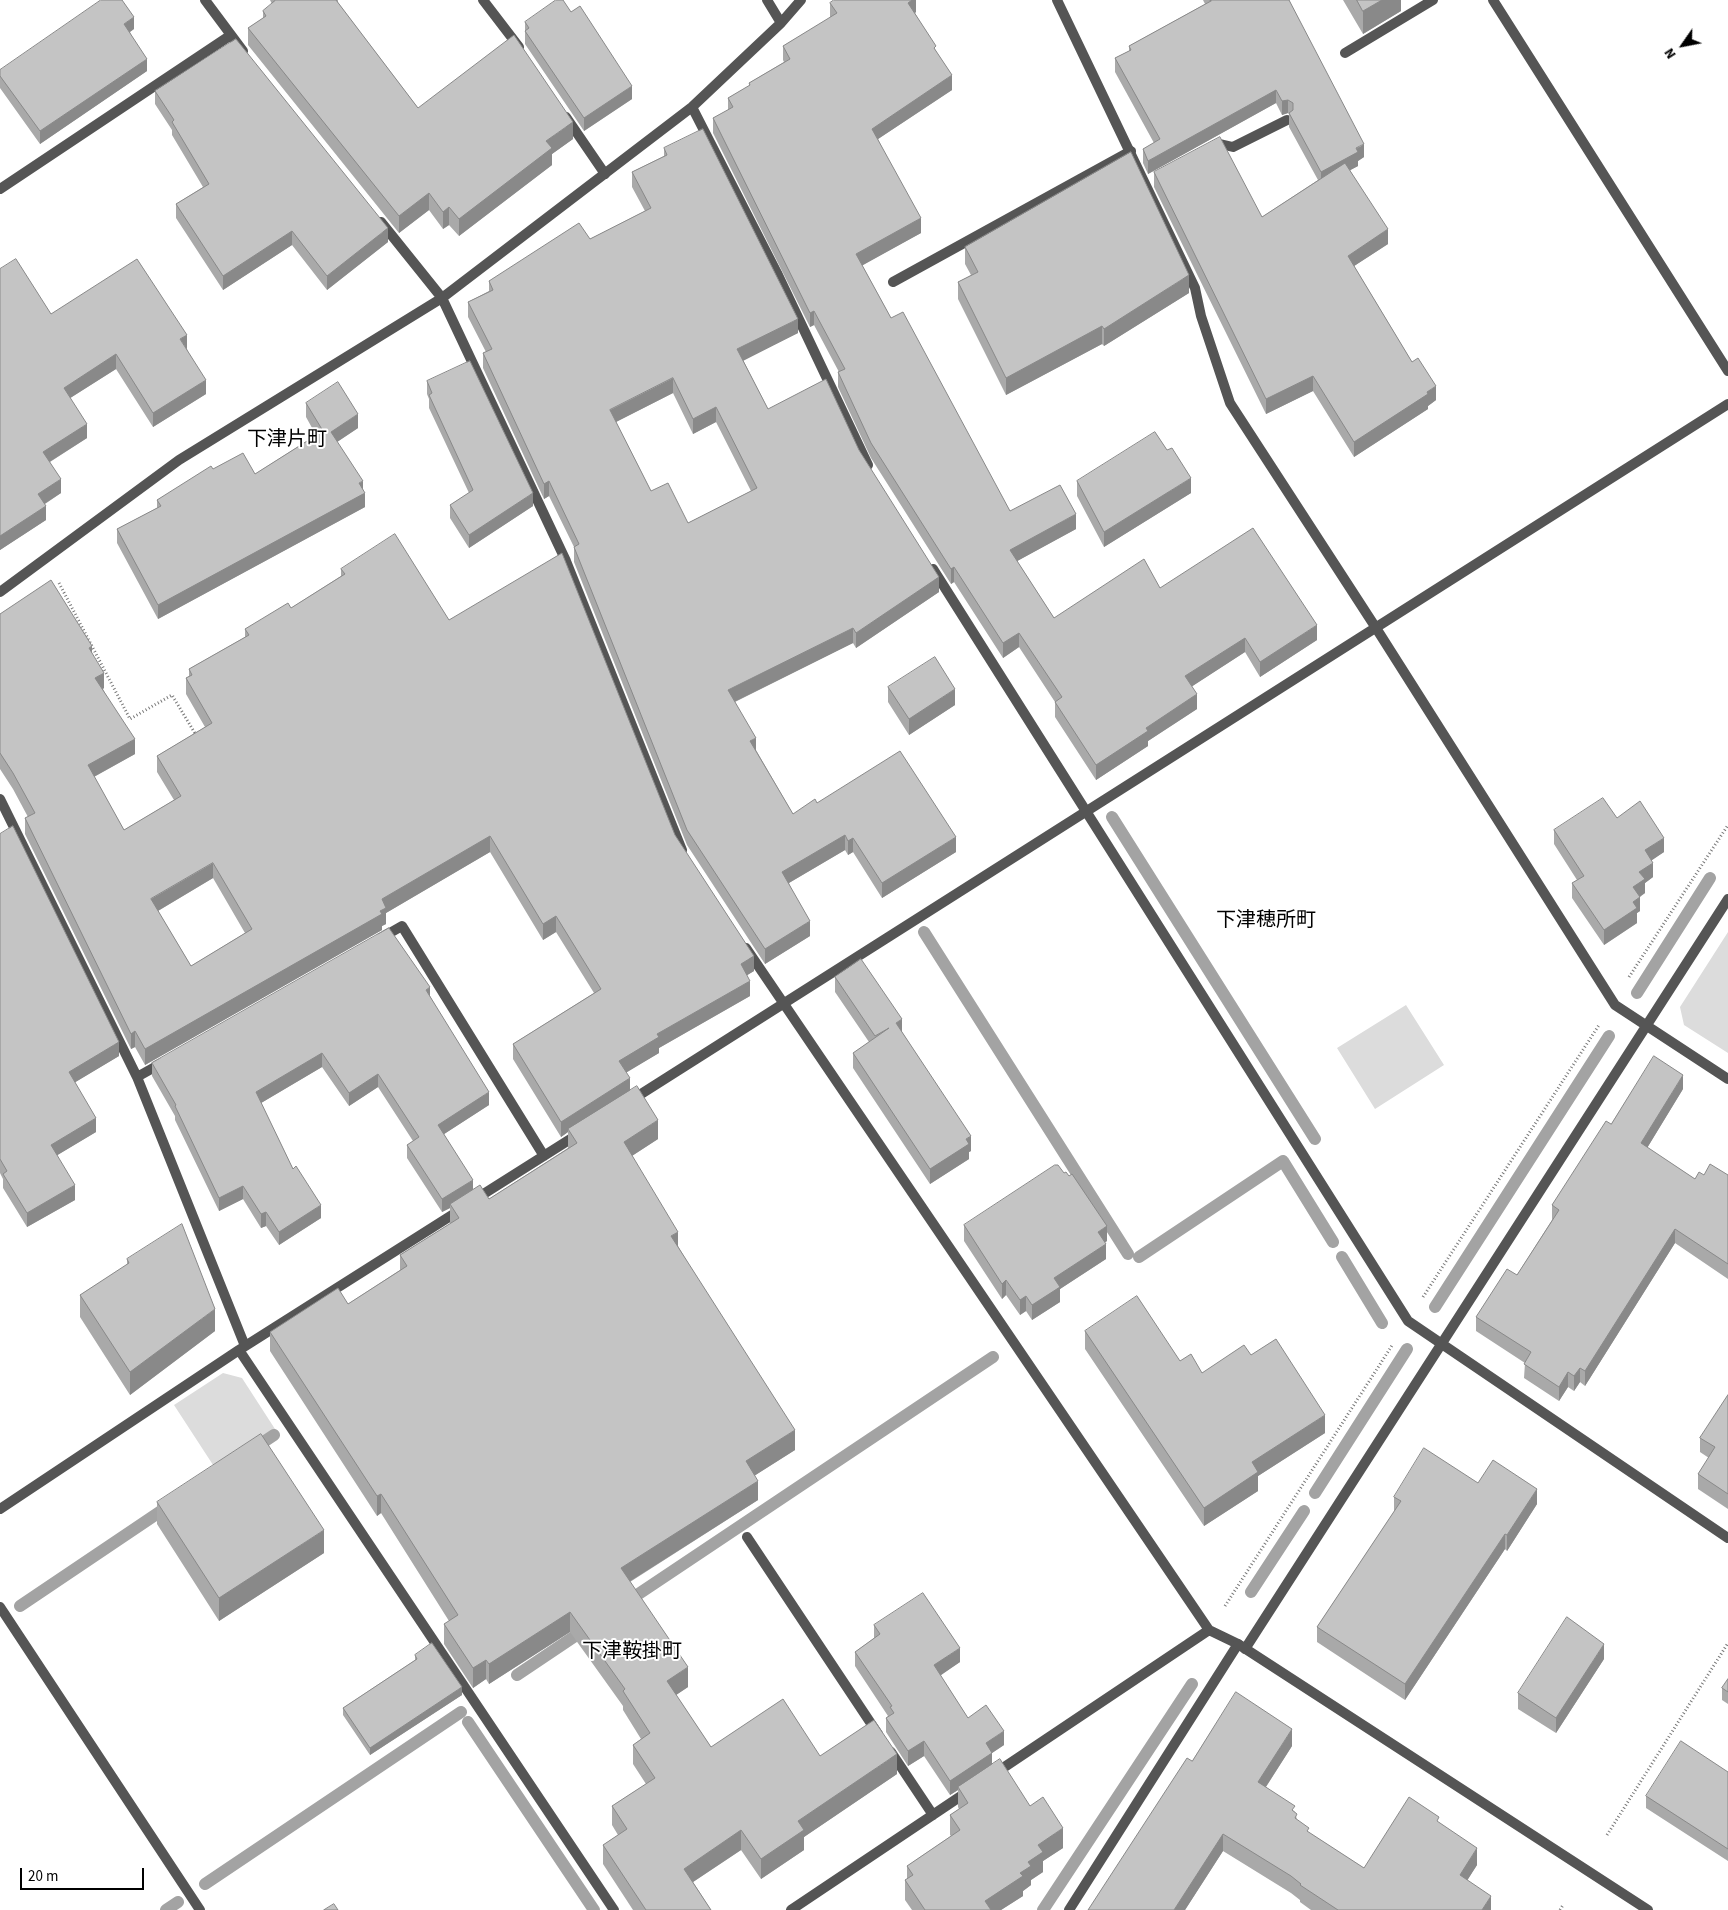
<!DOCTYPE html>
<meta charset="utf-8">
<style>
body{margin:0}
#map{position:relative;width:1728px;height:1910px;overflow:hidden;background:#fff;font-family:"Source Sans 3",sans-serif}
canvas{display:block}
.north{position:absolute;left:1658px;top:20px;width:50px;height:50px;-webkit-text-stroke:4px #fff;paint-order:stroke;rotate:237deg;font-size:14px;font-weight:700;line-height:20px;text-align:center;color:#000}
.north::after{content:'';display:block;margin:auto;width:18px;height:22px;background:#000;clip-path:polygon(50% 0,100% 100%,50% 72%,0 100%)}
.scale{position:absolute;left:20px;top:1868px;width:124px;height:22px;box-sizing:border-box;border:2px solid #000;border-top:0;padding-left:6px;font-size:15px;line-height:18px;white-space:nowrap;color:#000;-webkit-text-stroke:4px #fff;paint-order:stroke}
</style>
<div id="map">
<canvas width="1728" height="1910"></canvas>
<div class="north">N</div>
<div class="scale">20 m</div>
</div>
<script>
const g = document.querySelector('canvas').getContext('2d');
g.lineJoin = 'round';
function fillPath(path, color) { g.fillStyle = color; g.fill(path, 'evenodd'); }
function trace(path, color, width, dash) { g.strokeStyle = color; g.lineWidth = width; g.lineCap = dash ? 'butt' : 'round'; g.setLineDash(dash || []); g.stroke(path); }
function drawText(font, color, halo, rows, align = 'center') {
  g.font = font + ' "Source Sans 3","Noto Sans JP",sans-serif'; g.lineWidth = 4; g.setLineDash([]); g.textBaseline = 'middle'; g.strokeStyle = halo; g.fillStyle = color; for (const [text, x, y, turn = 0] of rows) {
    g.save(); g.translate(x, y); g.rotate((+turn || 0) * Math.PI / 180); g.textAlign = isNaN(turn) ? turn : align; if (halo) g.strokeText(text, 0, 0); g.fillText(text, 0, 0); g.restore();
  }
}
fillPath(new Path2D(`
 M1728,932V1053L1684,1025L1680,1007Z
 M1406,1005L1444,1065L1375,1109L1337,1048Z
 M223,1373L242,1378L275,1429L215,1468L174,1405Z`), '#dcdcdc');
trace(new Path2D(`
 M1112,817L1315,1139
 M924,932L1128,1254
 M1637,993L1710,878
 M1139,1257L1283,1161L1333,1242
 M1342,1257L1382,1323
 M1435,1307L1609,1036
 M253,1449L274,1435
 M1315,1493L1407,1349
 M1251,1592L1304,1511
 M625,1603L993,1357
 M20,1606L170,1505
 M517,1675L587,1628
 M468,1722L594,1910
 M205,1884L461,1712
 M166,1910L178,1902
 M1043,1910L1192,1684`), '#a3a3a3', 12);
trace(new Path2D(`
 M59,583L130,719L172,695L196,735
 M1629,977L1728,825
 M1423,1297L1599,1025
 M1225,1606L1393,1344
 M1607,1835L1728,1643
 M1560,1910L1563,1905`), '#777', 3, [1, 2.5]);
trace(new Path2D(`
 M483,0L519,47
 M1345,53L1433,0
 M566,117L605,174
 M1213,148L1220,144L1233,147L1287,120
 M893,282L1131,151`), '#555', 10);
trace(new Path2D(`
 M205,0L243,51
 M767,0L781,23
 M1057,0L1195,288L1201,316L1230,403L1376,628L1615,1005L1728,1079
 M1493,0L1728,371
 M692,107L777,273L868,465
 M0,189L231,35
 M381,222L442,298L566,561L682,850
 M933,569L1408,1321L1728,1538
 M0,592L179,460L442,298L692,107L781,23L801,0
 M0,799L137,1077L245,1346
 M381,938L402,926L544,1156
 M746,948L1209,1630L1238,1644L1069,1910
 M137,1077L162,1063
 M630,1101L1728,404
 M474,1200L580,1133
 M239,1350L614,1910
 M0,1509L239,1350L460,1210
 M747,1537L878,1734
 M0,1607L200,1910
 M1245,1649L1728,899
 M891,1752L933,1815
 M994,1774L1209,1630
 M791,1910L967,1792`), '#555', 10);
trace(new Path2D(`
 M1238,1644L1648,1910`), '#555', 10);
fillPath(new Path2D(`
 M270,0H338V3L418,108L573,139L552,154V165L459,236L449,225L443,229L429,210L399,233L248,45V28L263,18V11L272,4Z
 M916,0V12L915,13L936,51L952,90L878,139L921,233L862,265L891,318L1010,511L1076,529L1017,561L1054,618L1160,588L1317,640L1260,677L1245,652L1192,686L1197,709L1148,741V746L1096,780L1055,717V702L1019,647L1003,658L954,582L951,584L871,458L838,387V372H839L814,325L810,327L713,133V118L728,110V98L749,86V83L784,62L783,60V46L830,18V3Z
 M1203,0H1289L1364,157L1358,161V166L1350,170L1388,244L1354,266L1412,362L1436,400L1428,406V409L1354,457L1313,391L1266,414L1154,187V172L1262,217L1318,180L1289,127V114L1288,113L1282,115L1276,103L1148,174L1143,163V149L1154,143L1115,72V58L1129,51V46L1205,4Z
 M1343,0H1401V11L1363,34Z
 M571,12L632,99L584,131L525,44V22Z
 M134,29L130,32L147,71L40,144L0,88V70Z
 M155,91L388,242L327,290L292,245L223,290L176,218V204L203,187L172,135V130L155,104Z
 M664,148L798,333L743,360L768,409L859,450L939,592L856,648L853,643L735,702L756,750L793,814L817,803L956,852L882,898L853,852L848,855L845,850L789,883L810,936L765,964L687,845L574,562V547L549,496L544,499L483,368V353L486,352L468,317V302L489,291V281L590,239L645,211L632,187V172L664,156ZM673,393L693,434L716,422L751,491L688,523L651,491L616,422Z
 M965,247L1189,293L1104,346L1102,344L1006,395L958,299V282L971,275L965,264Z
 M0,269L51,314L187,349L206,394L153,427L116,369L70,398L87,438L50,462L61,493L45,504L46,520L0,550Z
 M427,381L533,506L469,548L450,518V505L469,493L429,408V399L427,394Z
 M306,403L358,428L337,442L363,489L365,507L158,619L117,543V529L157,508V500L213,469L255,474L316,435L306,417Z
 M1077,481L1191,493L1104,547L1077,496Z
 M341,569L449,620L675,835L754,971L747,975L750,996L659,1048V1053L626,1072L630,1090L658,1139L632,1156L678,1246L795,1450L754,1476L758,1500L630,1582L688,1687L676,1695L711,1747L820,1756L897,1774L804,1837V1850L761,1879L741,1850L693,1882L711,1910H633L603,1864V1845L618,1835L612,1825V1806L646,1784L633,1764V1745L641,1739L623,1710V1706L570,1632L489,1684L486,1679L473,1688L444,1644V1624L449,1621L381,1513L377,1516L270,1351V1332L348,1304L400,1270V1255L450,1224V1208L442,1212L407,1158V1145L413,1141L378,1087L349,1106L322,1067L261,1103L293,1169L321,1218L279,1245L266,1226L261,1228L243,1199L219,1211L175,1120V1116L152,1076V1063L430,996L489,1105L444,1134L473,1190L489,1199L568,1148V1132L561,1137L513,1059V1044L594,993L556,932L543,940L490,852L386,913V924L382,926V930L145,1065L135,1047L131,1049L25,834V818L28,817L13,789L0,769V614L92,654L104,688L103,689L135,754L94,777L124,830L174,800L157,772V756L205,727L186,694V678L189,676V669L245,637V629L291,608L341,576ZM213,878L245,933L191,966L158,911Z
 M888,687L955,705L909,735L888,702Z
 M1617,818L1664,852L1651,860L1653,877L1645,883V893L1640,897V911L1637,913V923L1604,945L1572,898V883L1577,880L1554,844V830Z
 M0,834L119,1056L75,1082L96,1132L57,1155L75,1200L27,1227L3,1188V1179L0,1173Z
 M835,977L902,1032L971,1151L969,1152V1159L930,1184L853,1068V1053L869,1042L835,992Z
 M1683,1089L1647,1148L1695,1179L1704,1175H1728V1279L1675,1243L1585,1386L1580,1382L1574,1391L1568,1387L1559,1401L1524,1378L1525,1363L1476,1331V1317L1517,1275L1552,1220V1205L1611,1124Z
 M964,1225L1107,1241L1105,1242L1106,1259L1060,1289V1302L1032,1320L1026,1311L1020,1315L1006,1295L1002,1299L964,1241Z
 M127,1259L215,1331L130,1395L80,1317V1295L127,1265Z
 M1085,1331L1180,1361L1202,1373L1251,1355L1325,1433L1258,1476V1491L1204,1526L1085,1349Z
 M1728,1395V1509L1698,1489V1474L1709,1458L1700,1452V1438Z
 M1478,1483L1537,1504L1507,1551L1505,1549L1405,1700L1317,1642V1627L1394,1512V1497Z
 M157,1502L324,1553L219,1621L157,1524Z
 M874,1625L960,1662L940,1675L968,1718L1004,1745L992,1753V1764L1030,1806L1063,1848L1043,1861V1872L1031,1880V1885L1023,1891V1896L1001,1910H912L905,1900V1880L907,1879V1866L951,1836L950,1835V1815L959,1809L958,1807V1790L950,1795L924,1756L908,1766L886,1732V1718L888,1716L855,1666V1652L874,1638Z
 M415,1655L462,1695L370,1755L343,1715V1708L415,1660Z
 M1604,1659L1556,1733L1518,1709V1693Z
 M1728,1679V1704L1722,1700V1688Z
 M1292,1746L1266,1787L1295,1812L1297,1820L1309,1833L1364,1868L1439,1823L1477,1865L1467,1880L1491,1910H1311L1300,1902V1900L1291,1893L1223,1851L1185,1910H1088L1192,1761Z
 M1728,1772V1861L1646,1808V1796Z`), '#a9a9a9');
fillPath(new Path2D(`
 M912,0H916V12L908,18V3Z
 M1382,0H1401V11L1363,34V11Z
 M134,17V29L124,36V24Z
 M147,59V71L40,144V131Z
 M952,75V90L872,143V129Z
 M632,86V99L584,131V118Z
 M1276,90V103L1148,174V161Z
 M1288,100V113L1282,115V101Z
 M573,122V139L552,154V165L459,236V219L546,141Z
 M1364,144V157L1358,161V166L1321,186V172Z
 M429,193V210L399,233V216Z
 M449,207V225L443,229V212Z
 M921,218V233L856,269V254Z
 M388,228V242L327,290V276Z
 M1388,229V244L1348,270V256Z
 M292,231V245L223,290V276Z
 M1189,275V293L1104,346V329Z
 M814,311V325L810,327V313Z
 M798,319V333L737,364V349Z
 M1102,326V344L1006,395V378Z
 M187,335V350L180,339Z
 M116,354V369L64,402V388Z
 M1313,376V391L1266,414V399Z
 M673,378V393L610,425V410Z
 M206,380V394L153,427V413Z
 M1436,386V400L1428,406V409L1354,457V442Z
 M716,407V422L693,434V419Z
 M358,414V428L331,446V432Z
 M87,424V438L43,466V452Z
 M1191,478V493L1104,547V532Z
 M61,479V493L38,508V494Z
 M363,481V494L365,493V507L158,619V605Z
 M549,481V496L544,499V484Z
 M533,493V506L469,548V535Z
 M46,506V520L0,550V536Z
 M1076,514V529L1010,565V550Z
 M954,567V582L951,584V569Z
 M939,577V592L856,648V633Z
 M1317,625V640L1260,677V662Z
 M853,628V643L728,705V690Z
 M1019,633V647L1003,658V643Z
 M1245,638V652L1185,691V676Z
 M92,646V661L89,648Z
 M104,673V688L95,693V678Z
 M955,689V705L909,735V719Z
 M1197,694V709L1148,741V746L1096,780V765L1146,728Z
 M756,738V753L750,741Z
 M135,739V754L88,780V765Z
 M845,835V850L782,887V872Z
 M490,836V852L386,913V924L382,926V930L145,1065V1049L380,911L382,899Z
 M956,837V852L882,898V883Z
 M853,838V852L848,855V841Z
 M1664,838V852L1645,865V850Z
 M213,863V878L151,915V899Z
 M1653,863V877L1645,883V893L1633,901V887L1639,872Z
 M1640,897V911L1637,913V923L1604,945V930L1633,902Z
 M556,916V932L543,940V924Z
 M810,921V936L765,964V949Z
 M754,956V971L741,979V964Z
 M750,981V996L659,1048V1053L619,1077V1061L657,1034Z
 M430,987V1001L426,990Z
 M902,1019V1034L896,1023Z
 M135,1031V1047L131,1049V1034Z
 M119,1042V1056L69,1086V1072Z
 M322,1053V1067L256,1106V1092Z
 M378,1074V1087L349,1106V1093Z
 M1683,1075V1089L1641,1158V1143Z
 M630,1078V1094L568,1129V1132L561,1137V1122Z
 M489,1092V1105L438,1138V1125Z
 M96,1118V1132L51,1159V1145Z
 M658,1120V1139L624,1161V1142Z
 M971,1136V1151L969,1152V1159L930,1184V1169L966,1139Z
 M473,1180V1193L450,1204V1208L442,1212V1199Z
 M75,1185V1200L27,1227V1213Z
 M243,1186V1199L219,1211V1198Z
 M321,1205V1218L279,1245V1232Z
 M266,1212V1226L261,1228V1214Z
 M1107,1226V1241L1098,1247V1232Z
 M1675,1229V1243L1585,1386V1371Z
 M678,1232V1251L671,1236Z
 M1106,1244V1259L1060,1289V1302L1032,1320V1305L1054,1278Z
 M1006,1280V1295L1002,1299V1284Z
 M1026,1296V1311L1020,1315V1300Z
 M215,1309V1331L130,1395V1372Z
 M1580,1368V1382L1574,1391V1376Z
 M1568,1372V1387L1559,1401V1387Z
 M1325,1415V1433L1258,1476V1491L1204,1526V1508L1252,1462Z
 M795,1430V1450L746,1481V1461Z
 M758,1481V1500L621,1587V1568Z
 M1537,1489V1504L1507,1551V1535Z
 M381,1494V1513L377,1516V1496Z
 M324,1530V1553L219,1621V1598Z
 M1505,1534V1549L1405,1700V1684Z
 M570,1612V1632L489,1684V1664Z
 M1604,1644V1659L1556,1733V1718Z
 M960,1648V1662L934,1680V1665Z
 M486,1660V1679L473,1688V1668Z
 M688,1667V1687L667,1701V1681Z
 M462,1687V1695L370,1755V1748Z
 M1292,1729V1746L1258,1799V1782Z
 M1004,1731V1745L992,1753V1767L958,1787V1790L950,1795V1781L986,1743Z
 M924,1741V1756L908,1766V1751Z
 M897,1754V1774L804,1837V1850L761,1879V1859L798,1821Z
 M1063,1828V1848L1043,1861V1872L1031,1880V1885L1023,1891V1896L1001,1910H985V1901L1020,1873L1028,1862L1038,1845Z
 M741,1830V1850L684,1888V1869Z
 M1223,1834V1851L1185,1910H1174Z
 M1477,1848V1865L1460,1892V1875Z
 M1491,1896V1910H1482Z`), '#898989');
const building = new Path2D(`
 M101,0H122L134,17L124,24L147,59L40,131L0,76V70Z
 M276,0H336L418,108L514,35L573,122L546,141L552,148L459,219L449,207L443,212L429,193L399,216L248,28L266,16L263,11Z
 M556,0H563L571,12L580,6L632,86L584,118L525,31L529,28L525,22Z
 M834,0H912L908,3L936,46L934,48L952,75L872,129L921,218L856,254L891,318L903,312L1010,511L1060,485L1076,514L1010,550L1054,618L1144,559L1160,588L1253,528L1317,625L1260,662L1245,638L1185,676L1197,694L1146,728L1148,731L1096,765L1055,702L1062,697L1019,633L1003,643L954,567L951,569L871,443L838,372L845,369L814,311L810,313L713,118L733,107L728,98L750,85L749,83L790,59L783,46L837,13L830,3Z
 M1210,0H1289L1364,144L1356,148L1358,152L1321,172L1289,113L1293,110V103L1288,100L1282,101L1276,90L1148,161L1143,149L1160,139L1115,58L1131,50L1129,46L1211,1Z
 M1357,0H1382L1363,11Z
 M236,39L388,228L327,276L292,231L223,276L176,204L209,184L172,122L174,120L155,91Z
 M703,129L798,319L737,349L768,409L826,379L859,450L939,577L856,633L853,628L728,690L756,738L750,741L793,814L815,799L817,803L900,751L956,837L882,883L853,838L848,841L845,835L782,872L810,921L765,949L687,830L574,547L579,544L549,481L544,484L483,353L492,349L468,302L493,290L489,281L579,223L590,239L651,208L632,172L667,155L664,148ZM673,378L693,419L716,407L757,488L688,523L668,483L651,491L610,410Z
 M1220,137L1262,217L1345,163L1388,229L1348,256L1412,362L1418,358L1436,386L1427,392L1428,394L1354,442L1313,376L1266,399L1154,172Z
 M1131,152L1189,275L1104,329L1102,326L1006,378L958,282L978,272L965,247Z
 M16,259L51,314L137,259L187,335L180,339L206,380L153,413L116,354L64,388L87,424L43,452L61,479L38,494L46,506L0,536V269Z
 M470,361L533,493L469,535L450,505L473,490L429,395L432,393L427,381Z
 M338,382L358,414L331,432L363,481L359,483L365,493L158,605L117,529L161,506L157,500L211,466L213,469L243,453L255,474L323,431L306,403Z
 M1155,432L1167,450L1172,448L1191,478L1104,532L1077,481Z
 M395,534L449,620L562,553L675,835L754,956L741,964L750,981L657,1034L659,1037L619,1061L630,1078L561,1122L513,1044L601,989L556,916L543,924L490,836L382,899L386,908L380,911L382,914L145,1049L135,1031L131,1034L25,818L35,813L13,773L0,753V614L51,580L92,646L89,648L104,673L95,678L135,739L88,765L124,830L181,796L157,756L212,723L186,678L192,675L189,669L249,635L245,629L288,603L291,608L345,574L341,569ZM213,863L252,929L191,966L151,899Z
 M935,657L955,689L909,719L888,687Z
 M1603,798L1617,818L1640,801L1664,838L1645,850L1653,863L1639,872L1645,879L1633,887L1640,897L1633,902L1637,908L1604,930L1572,883L1584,876L1554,830Z
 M13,826L119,1042L69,1072L96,1118L51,1145L75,1185L27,1213L3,1174L7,1171L0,1159V834Z
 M389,928L430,987L426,990L489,1092L438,1125L473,1180L442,1199L407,1145L419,1137L378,1074L349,1093L322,1053L256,1092L293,1169L296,1166L321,1205L279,1232L266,1212L261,1214L243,1186L219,1198L175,1106L176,1105L152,1063Z
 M861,959L902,1019L896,1023L971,1136L966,1139L969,1144L930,1169L853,1053L889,1028L875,1036L835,977Z
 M1654,1056L1683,1075L1641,1143L1695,1179L1699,1172L1704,1175L1710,1164L1728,1175V1264L1675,1229L1585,1371L1580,1368L1574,1376L1568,1372L1559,1387L1524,1364L1531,1352L1476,1317L1507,1269L1517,1275L1559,1210L1552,1205L1606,1121L1611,1124Z
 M637,1086L658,1120L624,1142L678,1232L671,1236L795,1430L746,1461L758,1481L621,1568L688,1667L667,1681L711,1747L783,1699L820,1756L874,1720L897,1754L798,1821L804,1830L761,1859L741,1830L684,1869L711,1910H646L603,1845L627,1829L612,1806L655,1778L633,1745L650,1733L623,1691L625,1689L570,1612L489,1664L486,1660L473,1668L444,1624L458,1615L381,1494L377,1496L270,1332L338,1288L348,1304L407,1266L400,1255L459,1218L450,1204L480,1185L489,1199L577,1143L568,1129Z
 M1055,1165H1058L1064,1173L1066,1172L1069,1176L1072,1174L1107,1226L1098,1232L1106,1244L1054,1278L1060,1287L1032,1305L1026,1296L1020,1300L1006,1280L1002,1284L964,1225Z
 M182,1224L215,1309L130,1372L80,1295L129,1263L127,1259Z
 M1137,1296L1180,1361L1191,1354L1202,1373L1244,1345L1251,1355L1276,1339L1325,1415L1252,1462L1258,1472L1204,1508L1085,1331Z
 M1728,1395V1494L1698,1474L1715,1447L1700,1438Z
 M261,1434L324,1530L219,1598L157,1502Z
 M1424,1448L1478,1483L1493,1460L1537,1489L1507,1535L1505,1534L1405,1684L1317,1627L1401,1501L1394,1497Z
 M923,1593L960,1648L934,1665L968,1718L986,1705L1004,1731L986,1743L992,1753L950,1781L924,1741L908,1751L886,1718L894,1713L890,1707L892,1706L855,1652L880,1634L874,1625Z
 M1567,1617L1604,1644L1556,1718L1518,1693Z
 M432,1643L462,1687L370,1748L343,1708L417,1659L415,1655Z
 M1728,1679V1692L1722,1688Z
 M1236,1692L1292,1729L1258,1782L1295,1806L1292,1810L1297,1814L1295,1818L1309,1828L1307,1831L1364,1868L1409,1797L1439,1817L1437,1821L1477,1848L1460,1875L1491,1896L1482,1910H1338L1300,1885L1301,1884L1291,1876L1223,1834L1174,1910H1088L1187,1758L1192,1761Z
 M1681,1741L1728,1772V1849L1646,1796Z
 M1000,1759L1030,1806L1043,1797L1063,1828L1038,1845L1043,1852L1028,1862L1031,1866L1020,1873L1023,1876L985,1901L991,1910H925L905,1880L913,1875L907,1866L960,1830L950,1815L968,1803L958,1787Z
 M334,1904L338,1910H324Z`);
fillPath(building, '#c4c4c4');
trace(building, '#898989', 1);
drawText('20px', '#000', '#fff', [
 ["下津片町",287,441],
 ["下津穂所町",1266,922],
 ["下津鞍掛町",632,1653]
]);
</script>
